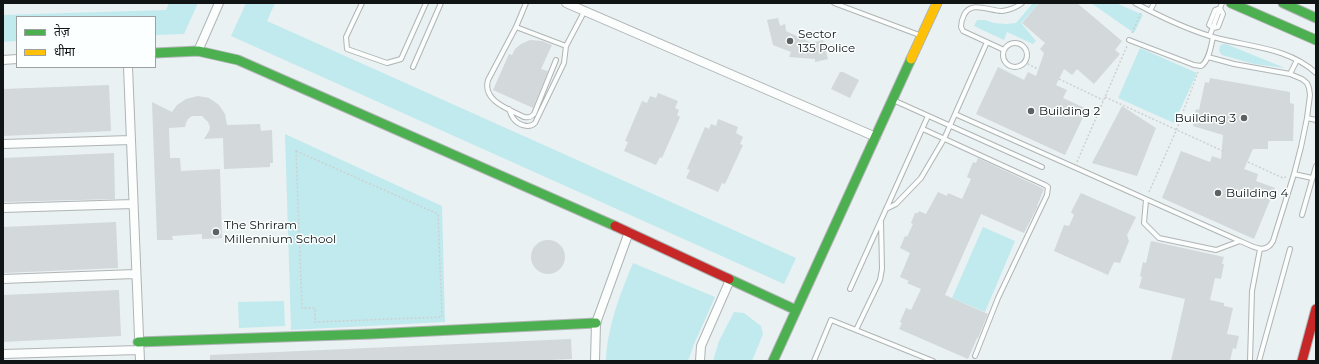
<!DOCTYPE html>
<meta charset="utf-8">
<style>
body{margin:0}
#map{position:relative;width:1319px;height:364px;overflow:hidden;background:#eaf1f2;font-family:Montserrat,"Noto Sans Devanagari",sans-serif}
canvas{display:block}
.frame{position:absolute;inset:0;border:4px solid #101414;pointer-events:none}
.legend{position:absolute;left:16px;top:16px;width:140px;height:52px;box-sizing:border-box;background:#fcffff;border:1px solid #9ea1a1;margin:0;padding:5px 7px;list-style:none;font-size:12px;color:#101414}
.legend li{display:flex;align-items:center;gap:8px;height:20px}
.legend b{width:20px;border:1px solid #9ea1a1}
</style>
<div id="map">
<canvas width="1319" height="364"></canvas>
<div class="frame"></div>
<ul class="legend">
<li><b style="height:5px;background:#4caf50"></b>तेज़</li>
<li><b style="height:5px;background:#ffc107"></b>धीमा</li>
</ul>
</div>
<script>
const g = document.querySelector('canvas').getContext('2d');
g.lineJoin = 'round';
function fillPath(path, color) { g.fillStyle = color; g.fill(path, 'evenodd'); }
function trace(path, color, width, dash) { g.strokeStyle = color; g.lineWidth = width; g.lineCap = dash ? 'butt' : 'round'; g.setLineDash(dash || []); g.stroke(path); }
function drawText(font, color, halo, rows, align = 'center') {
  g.font = font + ' Montserrat,sans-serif'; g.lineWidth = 3; g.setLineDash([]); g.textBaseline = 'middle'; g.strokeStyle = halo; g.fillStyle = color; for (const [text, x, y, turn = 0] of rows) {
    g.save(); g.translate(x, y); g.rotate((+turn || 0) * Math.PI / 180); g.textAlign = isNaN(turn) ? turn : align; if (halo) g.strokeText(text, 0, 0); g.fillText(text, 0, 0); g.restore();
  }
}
fillPath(new Path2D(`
 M169,3H198L184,34L155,35V17H17V41L3,42V15L166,10Z
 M246,3H275L267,21L796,258L784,284L231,36Z
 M1033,3H1039L1021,23L1036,41L1033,44L1007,32L1004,40L974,26L977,20H985L994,23L1006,24L1016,23Z
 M1091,3H1116L1143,15L1134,33Z
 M1222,44H1226L1285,68L1254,64L1222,55L1219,51L1220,46Z
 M1140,48L1197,73L1174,123L1118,98Z
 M285,134L442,206L445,322L291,330Z
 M983,227L1015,241L985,312L952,298Z
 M633,263L715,297L694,344L688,361H606C607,328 620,294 633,263Z
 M284,301L285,326L239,328L238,302Z
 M734,312L744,313L761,326L763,334L752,361H713L719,341Z`), '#c0eaee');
fillPath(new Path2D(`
 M1039,3H1077L1122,41L1115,50L1120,54L1094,84L1077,69L1072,75L1064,69L1056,85L1067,90L1063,98L1087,109L1065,155L976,114L998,67L1024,80L1028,72L1036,76L1044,53L1040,49L1045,43L1022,23Z
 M778,18L780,26L785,24L786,31L812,43L823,40L828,59L815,62V59L789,57L791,52L773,45L767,20Z
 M530,40L542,41L552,45L541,69L548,71L533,108L493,90L509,54L512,55L515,49L521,44Z
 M840,72H843L859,80L850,98L831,89Z
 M1210,78L1290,92V103L1294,104L1293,141H1268V149H1253L1244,169L1258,174L1256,181L1275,188L1254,239L1162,198L1181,151L1210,162L1212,156L1221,159L1223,135L1193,126L1196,109L1199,110L1205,82L1209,83Z
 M109,85L111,131L3,136V89Z
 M658,93L678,101L675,108L679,110L677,115L680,117L662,158L660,157L656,165L624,151L628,142L625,141L642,101L647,103L650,96L656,98Z
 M198,96L209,98L219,105L225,114L227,125L260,124L261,131L272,130L273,163H270V167L224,169L223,138L204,139L209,131L210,127L208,122L202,116H192L188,119L186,123L185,127L169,128L170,158H180L181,171L220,169L222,238L202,239V234L172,236L173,240H157L152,102L172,112L177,105L186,99Z
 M1122,106L1156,128L1137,176L1092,163Z
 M718,119L738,127L736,133L743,137L740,144L743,145L725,184L722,183L718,192L686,178L690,170L687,169L705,127L709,129L711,124L716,126Z
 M114,153L115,199L3,202V158Z
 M978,158L1044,189L1037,206H1038L1024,233L981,214L945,295L988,314L978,338H977L968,359L899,329L902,323L900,322L906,308L911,310L921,289L907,283L909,281L900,277L910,253L900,248L905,236L907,237L913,224L911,223L915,213H918L919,211L926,214L938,192L947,196L948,193L962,199L971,179L967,177L973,162L976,163Z
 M1081,193L1136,217L1127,235L1129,241L1120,263L1114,262L1108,275L1054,251L1064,225L1069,226L1074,215L1071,212Z
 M116,222L118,268L3,273V227Z
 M531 257a17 17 0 1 1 34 0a17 17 0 1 1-34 0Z
 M1151,241L1224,257L1222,264H1224L1221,279L1215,278L1210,300L1224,303V306L1233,308L1227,334L1239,336L1236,349L1233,348L1230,361H1171L1185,299L1139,288L1142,277L1140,276L1143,262L1146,263Z
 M119,290L121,336L3,342V295Z
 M571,339L572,359L524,361H210V355Z`), '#d3d8da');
const lane = new Path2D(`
 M362,3L346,37L347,49L387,63L401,59L426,3
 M526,3L516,27L488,80C482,101 509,109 524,117C529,118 531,117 534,114L556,60
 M834,3L922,36
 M1135,3C1159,16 1186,29 1213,37C1248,47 1288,47 1316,73
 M1220,8L1223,14L1218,27L1213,28L1209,25L1215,10Z
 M1150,11L1154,3
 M516,27L566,46
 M1210,35L1222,3
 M1129,40L1194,65L1201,66C1209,61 1211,46 1213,37
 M1003 55a12 12 0 1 1 24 0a12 12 0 1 1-24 0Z
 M1004,50L963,31L961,27C961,23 962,19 964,15C971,0 989,11 1002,11C1009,10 1016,8 1022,3
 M413,67L441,3
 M1290,74L1297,60
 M893,100L1042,167
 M509,109C510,112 511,115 513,118C518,125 529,129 535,123L564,63L566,46L584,12
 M955,114L1240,241C1251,245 1265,256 1273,241L1294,174L1301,147L1307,118L1310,95L1309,88L1307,83L1302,79L1290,74L1234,64L1208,57
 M1307,118L1316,120
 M923,129L1045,185L1048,187L1047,195L998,298L975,356
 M1294,174L1312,178
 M1146,200L1144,223L1159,238L1216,250L1240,241
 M886,209L896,204L921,178L944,139L987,42
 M1302,215L1316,166
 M850,289L928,116
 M856,330L933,361
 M814,361L831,320L856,330L880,280L882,269L881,222
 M1250,361L1252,291L1260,249
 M1259,361L1290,249`);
const street = new Path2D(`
 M566,3L876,137
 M198,51L219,3
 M3,60L17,59
 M128,67L140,361
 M3,144L130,140
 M3,208L133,204
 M3,279L135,274
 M3,354L138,350
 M595,361L596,323L629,232
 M700,361L701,346L730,280`);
const fast = new Path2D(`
 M1231,3L1316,40
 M1283,3L1316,18
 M155,53L198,51L238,60L615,226
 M729,279L796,310
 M138,342L371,334L596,323
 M773,361L911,59`);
const slow = new Path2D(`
 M911,59L937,3`);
const jam = new Path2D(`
 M615,226L729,279
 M1302,361L1316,309`);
trace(lane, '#afb4b4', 6);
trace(street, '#afb4b4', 10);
trace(fast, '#afb4b4', 11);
trace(slow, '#afb4b4', 11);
trace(jam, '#afb4b4', 11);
trace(new Path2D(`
 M1132,33L1141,13
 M1024,62L1038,69
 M1059,79L1103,100
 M1105,97L1225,152
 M296,151L438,214L442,317L315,322V308H302Z
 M1077,162L1127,46
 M1248,162L1283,178L1286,177
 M1149,192L1176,131L1198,72`), '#ced0d0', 1.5, [2, 2]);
trace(lane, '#fcfdfd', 4);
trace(street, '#fcfdfd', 8);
trace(fast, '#4caf50', 9);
trace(slow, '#ffc107', 9);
trace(jam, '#c62828', 9);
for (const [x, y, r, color] of [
 [790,41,4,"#5c6162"],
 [1031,111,4,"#5c6162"],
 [1244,118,4,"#5c6162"],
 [1218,193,4,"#5c6162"],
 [216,232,4,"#5c6162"]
]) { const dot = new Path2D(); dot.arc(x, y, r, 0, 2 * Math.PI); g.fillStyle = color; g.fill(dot); trace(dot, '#fcffff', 1.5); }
drawText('12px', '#101414', '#fcffff', [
 ["Sector",798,34],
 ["135 Police",798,48],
 ["Building 2",1039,111],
 ["Building 3",1236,118,"right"],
 ["Building 4",1226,193],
 ["The Shriram",224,225],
 ["Millennium School",224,239]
], 'left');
</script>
